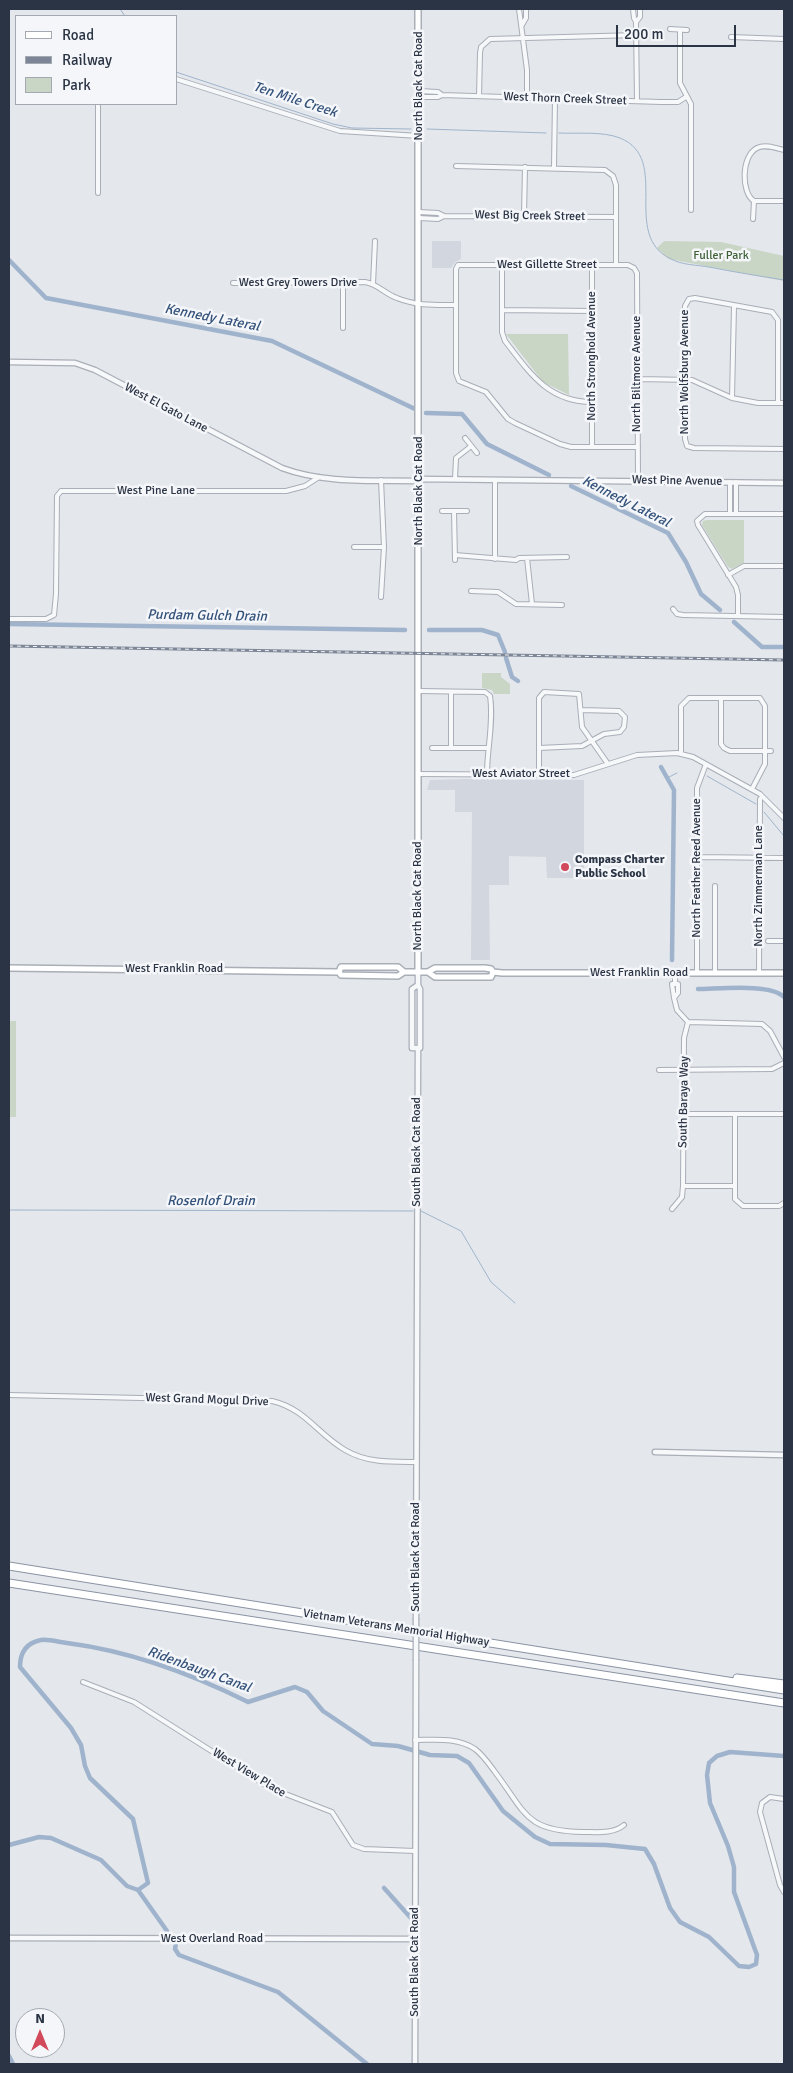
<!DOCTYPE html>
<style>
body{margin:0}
#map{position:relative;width:793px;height:2073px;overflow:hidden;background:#e4e7ec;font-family:Signika,sans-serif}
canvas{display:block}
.frame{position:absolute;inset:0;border:10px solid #2b3445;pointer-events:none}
.legend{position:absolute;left:15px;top:15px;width:162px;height:90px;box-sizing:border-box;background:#f4f6f9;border:1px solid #a4a8b1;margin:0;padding:6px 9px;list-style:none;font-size:15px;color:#2b3445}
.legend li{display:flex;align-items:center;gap:10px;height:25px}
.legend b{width:25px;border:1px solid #a4a8b1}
.north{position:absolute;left:15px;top:2008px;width:50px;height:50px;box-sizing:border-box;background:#f4f6f9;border:1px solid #a4a8b1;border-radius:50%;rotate:0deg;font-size:14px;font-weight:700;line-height:20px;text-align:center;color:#2b3445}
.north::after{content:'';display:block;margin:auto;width:18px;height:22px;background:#d1495b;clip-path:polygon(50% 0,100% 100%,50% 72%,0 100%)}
.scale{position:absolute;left:616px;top:25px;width:120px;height:22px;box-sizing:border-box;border:2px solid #2b3445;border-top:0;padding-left:6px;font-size:15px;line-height:18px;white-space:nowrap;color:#2b3445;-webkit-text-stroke:4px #f4f6f9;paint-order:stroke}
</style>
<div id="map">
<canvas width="793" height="2073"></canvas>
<div class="frame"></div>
<ul class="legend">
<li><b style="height:6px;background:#fff"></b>Road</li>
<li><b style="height:6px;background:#7d8696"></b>Railway</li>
<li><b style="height:14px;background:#c9d6c5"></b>Park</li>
</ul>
<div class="north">N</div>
<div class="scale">200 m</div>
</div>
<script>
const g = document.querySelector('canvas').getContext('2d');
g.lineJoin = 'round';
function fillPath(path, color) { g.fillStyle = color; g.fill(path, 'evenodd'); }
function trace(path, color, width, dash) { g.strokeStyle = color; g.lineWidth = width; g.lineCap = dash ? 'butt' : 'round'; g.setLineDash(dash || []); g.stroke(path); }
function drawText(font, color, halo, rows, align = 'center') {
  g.font = font + ' Signika,sans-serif'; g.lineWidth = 5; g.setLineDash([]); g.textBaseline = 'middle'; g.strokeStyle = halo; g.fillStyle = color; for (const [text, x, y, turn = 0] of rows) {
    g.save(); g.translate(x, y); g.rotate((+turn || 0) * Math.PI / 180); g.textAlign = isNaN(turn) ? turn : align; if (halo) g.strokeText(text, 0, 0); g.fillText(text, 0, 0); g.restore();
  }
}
fillPath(new Path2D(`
 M432,241H461V259L455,262L451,268H432Z
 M465,779L584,780V878H547L546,857L509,856V885H489L490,960H471L472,812H455V790H427L430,780Z`), '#d2d6de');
fillPath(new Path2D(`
 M664,241L721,242L784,256V281L669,259L657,248Z
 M506,334H568L569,395L543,382Z
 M707,520H744V563L732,569L728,567L702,525L703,521Z
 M482,673H501V677L510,684V694H494L492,690L482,688Z
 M9,1021H16V1117H9Z`), '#c9d6c5');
trace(new Path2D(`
 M120,9L125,16
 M176,72L333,124L352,128L411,129
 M427,129L546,133
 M559,133C578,134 602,131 620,138C672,159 620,235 671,259C682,265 697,265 709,267C734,272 759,276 784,280
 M707,776L756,804
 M667,778L677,773
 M764,812L784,836
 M9,1210L413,1211
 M421,1211L461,1231L491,1282L515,1303`), '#9fb4cc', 1);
trace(new Path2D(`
 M9,260L46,298L272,341L415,409
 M426,413L462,414L487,444L549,475
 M571,486L668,533L686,562L701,594L720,610
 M734,622L762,647H784
 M9,624L405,630
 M429,630H482L498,635L505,652
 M506,658L512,677L518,681
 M661,767L674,790L672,960
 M698,989C718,989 771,983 784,997
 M9,1845L39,1837L51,1838L101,1860L127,1886L138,1890L148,1883L133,1819L90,1778L85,1766L81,1745L71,1728L20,1667C20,1654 25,1643 41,1640C48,1639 59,1642 67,1643C129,1651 192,1674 248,1702L295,1687L307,1692L323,1711L372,1744L398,1746L430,1755L457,1756L469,1763L503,1811L535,1837L550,1844L606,1845L645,1849L654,1864L670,1908L680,1922L709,1937L739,1966L749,1967L756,1964L757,1955L734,1892V1867L728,1846L710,1803L707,1775L709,1763L717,1756L730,1752L784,1756
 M384,1888L410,1917
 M138,1890L167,1931
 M176,1943L175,1949L179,1955L278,1992L367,2064
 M9,2056L13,2064`), '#9fb4cc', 4.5);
const minor = new Path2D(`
 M519,9L527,70V98
 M633,9L634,18L636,22L640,17V9
 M636,22L637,101
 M522,25L526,18V9
 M670,29L687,30
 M680,30V83L691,104V210
 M731,37L784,39
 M176,79L340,131L419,136
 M419,91L438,92L442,95L438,97H419
 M442,95L661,102H678L686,97
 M479,96L480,53L481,47L490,39L637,35
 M98,104V193
 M456,166L605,170L613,176L616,185V265
 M554,167L555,99
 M754,201C741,193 741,156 757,148C765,144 776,148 784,150
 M754,201H784
 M444,216L616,217
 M524,216L525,167
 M419,218L438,219L444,216L438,213L419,212
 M753,219L754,201
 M502,264V332L505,341C529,372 548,402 592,402
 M343,282V328
 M233,283L365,282C378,284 385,294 397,298C416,306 436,305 456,305
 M373,284L375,241
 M502,310L592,311
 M638,379L692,380L732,398L758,403H784
 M732,398L734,306
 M778,403V320L772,312L695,298L689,299L685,306V439L687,446L694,448L784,449
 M465,438L477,453
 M592,447V265
 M455,479L456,458L470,447
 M381,480L384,547L381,597
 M638,481C638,412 637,342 637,273L634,268L628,265H458L456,269V373L459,381L486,392L508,419L515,423L560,444L571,447H638
 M442,511H467
 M454,511L455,560
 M730,514V482
 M736,514V482
 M354,547H384
 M455,555L516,560L519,558L567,557
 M527,558L532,604
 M495,559V480
 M728,575L744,566H784
 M471,591L498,592L516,604L562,605
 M673,609L677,614L683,615L784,617
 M738,616V595L736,587L698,525L697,521L705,514H784
 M9,619H46L54,615L56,594L57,496L61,491H286L305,486L319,477
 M419,691L485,692L490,696C494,722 487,748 487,774
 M721,698V744L724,748L730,751H771
 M432,748H488
 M451,748V692
 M539,748L582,746L604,734L620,732L624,727L625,717L619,711L581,710
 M681,753V706L689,698H760L765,706V764L752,789
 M418,774L574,775L637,755L677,753L693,757L760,794L784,818
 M539,775V698L544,692L579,694L582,727L608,764
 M698,857L784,858
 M715,886V973
 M768,941H784
 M697,973V788L706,764
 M759,973L760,799
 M675,984H678V993L674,998L672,984H675V973
 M688,1022L762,1024L770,1031L784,1057
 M659,1070L772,1069L784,1063
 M684,1114H784
 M735,1114V1199L743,1206H779L784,1203
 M683,1186H735
 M672,1209L682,1197L683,1186L684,1038L688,1022L677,1010L674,998
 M9,1395L272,1401C306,1409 317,1434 345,1450C367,1463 391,1462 416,1462
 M83,1682L134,1702L270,1788L332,1812L353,1845L364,1849L415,1851
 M415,1740C435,1740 457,1737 475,1749C483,1755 489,1764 495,1772C526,1813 525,1831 583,1832C597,1832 613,1834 624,1825
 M784,1799L770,1797L762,1803L760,1812L780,1885L784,1892`);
const tertiary = new Path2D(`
 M9,362L75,363L95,370L282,468C325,484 374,480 419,481
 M419,479L784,483
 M418,985L412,989V1048H420V989L418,985V972
 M655,1452L784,1455
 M416,1618L418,1049
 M9,1938L414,1939
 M415,2064L416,1661`);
const secondary = new Path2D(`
 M9,968L339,972
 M404,972L398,967H341L339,972L341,975L398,976L404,972H428
 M418,972V9
 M493,972L491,977H435L428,972L435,968H485L491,969L493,972L502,973H784`);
const motorway = new Path2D(`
 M9,1566L784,1690
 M9,1583L784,1703
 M737,1678L784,1684`);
trace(minor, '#a9aeb7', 6);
trace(tertiary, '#a9aeb7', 7);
trace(secondary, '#a9aeb7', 8);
trace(motorway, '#8b94a3', 9);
trace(minor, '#f7f8fa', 4);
trace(tertiary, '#f7f8fa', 4.5);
trace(secondary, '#fff', 5);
trace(motorway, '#fff', 7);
const rail = new Path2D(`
 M9,646L784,660`);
trace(rail, '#7d8696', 3);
trace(rail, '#f4f6f9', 1, [4]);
const tertiaryBridge = new Path2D(`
 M416,1661V1618`);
trace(tertiaryBridge, '#a9aeb7', 7, []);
trace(tertiaryBridge, '#f7f8fa', 4.5);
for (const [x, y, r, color] of [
 [565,867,5,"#d1495b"]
]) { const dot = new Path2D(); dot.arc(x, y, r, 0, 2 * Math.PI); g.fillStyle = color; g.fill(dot); trace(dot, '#f4f6f9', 2); }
drawText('12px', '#2b3445', '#f4f6f9', [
 ["North Black Cat Road",419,86,-90],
 ["West Thorn Creek Street",565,99,2],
 ["West Big Creek Street",530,216,1],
 ["West Gillette Street",547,265],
 ["West Grey Towers Drive",298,283],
 ["North Stronghold Avenue",592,356,-90],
 ["North Wolfsburg Avenue",685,372,-90],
 ["North Biltmore Avenue",637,374,-90],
 ["West El Gato Lane",166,408,28],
 ["West Pine Avenue",677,481,1],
 ["West Pine Lane",156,491],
 ["North Black Cat Road",419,491,-90],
 ["West Aviator Street",521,774],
 ["North Feather Reed Avenue",697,868,-90],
 ["North Zimmerman Lane",759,886,-90],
 ["North Black Cat Road",418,896,-90],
 ["West Franklin Road",174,969],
 ["West Franklin Road",639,973],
 ["South Baraya Way",684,1102,-89],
 ["South Black Cat Road",417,1152,-90],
 ["West Grand Mogul Drive",207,1400,2],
 ["South Black Cat Road",416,1557,-90],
 ["Vietnam Veterans Memorial Highway",396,1628,9],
 ["West View Place",249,1773,31],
 ["West Overland Road",212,1939],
 ["South Black Cat Road",415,1962,-90]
]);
drawText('12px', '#3f6138', '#f4f6f9', [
 ["Fuller Park",721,256]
]);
drawText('bold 12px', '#2b3445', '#f4f6f9', [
 ["Compass Charter",575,860],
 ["Public School",575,874]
], 'left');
drawText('italic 14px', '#34527a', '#f4f6f9', [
 ["Ten Mile Creek",295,100,18],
 ["Kennedy Lateral",212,318,11],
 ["Kennedy Lateral",626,502,27],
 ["Purdam Gulch Drain",207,616,1],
 ["Rosenlof Drain",211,1201],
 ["Ridenbaugh Canal",199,1670,20]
]);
</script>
